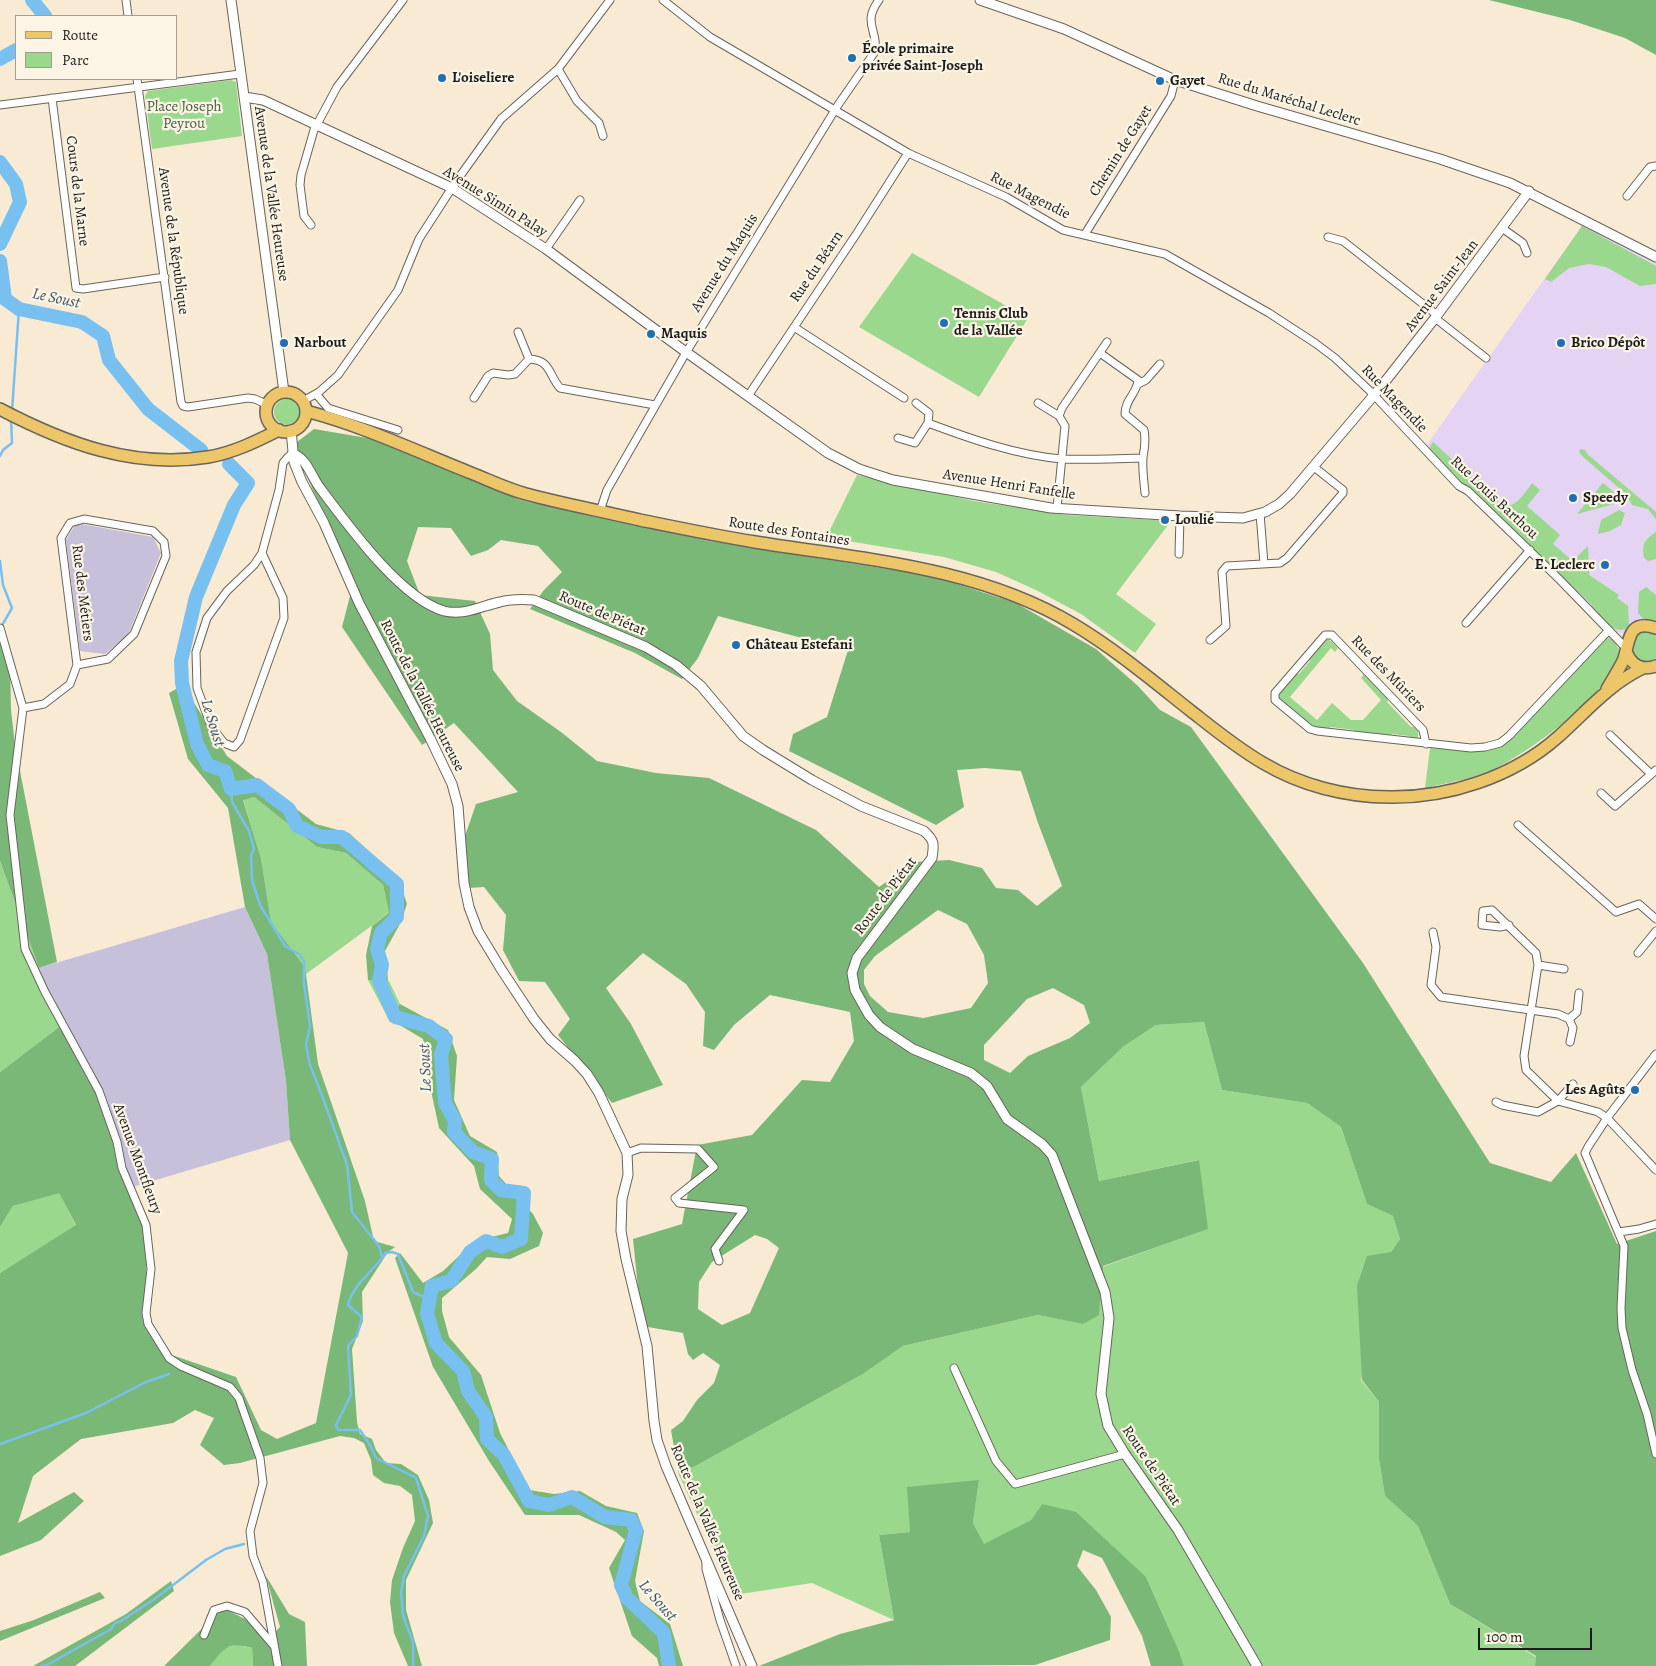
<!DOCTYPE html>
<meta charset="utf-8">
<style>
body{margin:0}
#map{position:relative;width:1656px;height:1666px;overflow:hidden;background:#f9ead4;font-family:Alegreya,serif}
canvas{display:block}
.legend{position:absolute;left:15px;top:15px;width:162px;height:65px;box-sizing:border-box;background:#fcf5e5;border:1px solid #a29e95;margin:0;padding:6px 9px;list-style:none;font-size:15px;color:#1c1c1c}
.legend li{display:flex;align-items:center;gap:10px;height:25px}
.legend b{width:25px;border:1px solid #a29e95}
.scale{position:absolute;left:1478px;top:1628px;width:114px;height:22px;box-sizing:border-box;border:2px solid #1c1c1c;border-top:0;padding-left:6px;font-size:15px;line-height:18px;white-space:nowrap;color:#1c1c1c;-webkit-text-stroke:4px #fcf5e5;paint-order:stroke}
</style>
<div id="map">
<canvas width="1656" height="1666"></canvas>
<ul class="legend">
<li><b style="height:6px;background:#ecc669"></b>Route</li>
<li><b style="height:14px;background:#99d88d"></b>Parc</li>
</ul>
<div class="scale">100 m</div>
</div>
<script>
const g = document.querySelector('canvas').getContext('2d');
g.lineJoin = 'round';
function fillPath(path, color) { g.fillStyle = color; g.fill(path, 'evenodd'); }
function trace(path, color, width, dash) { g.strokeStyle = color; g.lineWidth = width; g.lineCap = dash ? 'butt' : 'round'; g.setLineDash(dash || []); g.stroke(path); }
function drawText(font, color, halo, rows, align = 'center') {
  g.font = font + ' Alegreya,serif'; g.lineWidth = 4.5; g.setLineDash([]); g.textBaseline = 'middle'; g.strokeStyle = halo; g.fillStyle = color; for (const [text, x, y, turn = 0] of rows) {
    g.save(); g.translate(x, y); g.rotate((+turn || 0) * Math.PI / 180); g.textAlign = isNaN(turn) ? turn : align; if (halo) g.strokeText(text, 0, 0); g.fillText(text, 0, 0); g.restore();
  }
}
fillPath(new Path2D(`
 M1586,220L1656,257V624L1625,634L1609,630L1424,449Z`), '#e4d3f2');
fillPath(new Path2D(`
 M76,523L153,537L161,553L128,635L105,654L80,651L66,540Z
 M245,907L267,954L286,1081L290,1140L129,1188L97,1096L72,1046L39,968Z`), '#c6c0da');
fillPath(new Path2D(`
 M231,80L236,82L242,136L152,149L145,96L148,91Z
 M1582,226L1656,266V284L1640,286L1606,267L1589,264L1569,268L1551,282L1545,279Z
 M912,253L1028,318L979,397L859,327Z
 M274 412a13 13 0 1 1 26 0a13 13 0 1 1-26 0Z
 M1433,442L1503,506C1516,508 1525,493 1532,483L1540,490L1527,506L1560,535L1553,544L1573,561L1588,546L1589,575L1619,595L1617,598L1628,606L1629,627C1614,637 1602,618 1592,608V605L1470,488L1461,483L1429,449L1431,445Z
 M1581,449L1585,450L1587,454L1656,512V519L1648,509L1632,505L1626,494L1581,455L1579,451Z
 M857,475L974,501L1067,515L1171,521L1116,594L1156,624L1135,653L1081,614L1036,590L996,572L944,557L830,538L828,534Z
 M1603,483L1617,495V501L1614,504L1577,514Z
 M1619,510L1625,513L1621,525L1610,531L1598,534L1601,520Z
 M1656,532V559L1648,561L1644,558C1642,542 1644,541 1656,532Z
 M1646,587L1656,595V621L1642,618L1638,613L1639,592Z
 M1644,630L1656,633V661L1644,663L1632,656L1631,642L1636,634Z
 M1607,637L1613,640L1619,649C1618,690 1527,754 1492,770C1471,779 1448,783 1425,788L1430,748C1457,750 1485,754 1509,740Z
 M1326,639L1331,641L1338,648L1335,652L1331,648L1290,697L1317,720L1332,703L1351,720H1363L1381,700L1361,678L1364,674L1388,699L1387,702L1411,727H1414L1418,731V737L1411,739L1409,736L1392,734L1389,736L1356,733L1354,730L1331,727L1328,729C1308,727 1295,713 1279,700V693L1296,674H1299L1310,661V657Z
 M254,797L317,847L346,853L383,885L389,913L306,974L305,967L271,922L261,858L243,799Z
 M0,861L39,968L63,1024L0,1072Z
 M368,980L389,981L400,1004L388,1018Z
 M1204,1022L1222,1090L1307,1103L1341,1127L1367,1204L1393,1216L1400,1239L1391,1252L1361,1380L1379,1402V1459L1385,1496L1418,1526L1450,1604L1536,1657L1535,1666H1184L1179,1651L1146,1577L1042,1504L1031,1520L984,1545L973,1523L979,1480L910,1532L879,1535L894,1620L812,1583L734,1595L679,1475L863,1374L903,1346L1038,1315L1084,1324L1102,1267L1207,1229L1198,1160L1099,1181L1081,1087L1123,1047L1156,1025Z
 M59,1192L76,1226L0,1273V1227L13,1206Z
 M237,1645L252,1648L253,1666H210L223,1648Z`), '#99d88d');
fillPath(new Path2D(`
 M1489,0H1656V55L1625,38L1570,20Z
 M314,429L373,439L520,500L709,541L932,576L1016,603L1096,649L1138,686L1160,710L1191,727L1363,963L1490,1163L1551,1182L1576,1153L1617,1244L1656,1231V1666H1535L1536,1656L1450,1604L1418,1526L1385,1496L1379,1459V1402L1362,1380L1357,1286L1367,1256L1391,1252L1400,1239L1393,1216L1367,1204L1341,1127L1307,1103L1222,1090L1204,1022L1156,1025L1123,1047L1081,1087L1099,1181L1199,1160L1208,1229L1103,1266L1099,1315L1083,1324L1038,1315L903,1346L863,1374L679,1475L671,1430L683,1421L697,1400L714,1383L720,1365L703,1353L693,1360L688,1354L683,1333L642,1326L633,1239L682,1224L697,1145L752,1135L802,1080L830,1082L854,1041L850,1012L770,995L734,1025L714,1050L703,1046L705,1012L686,984L643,953L606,988L631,1024L663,1085L612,1103L558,1035L570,1019L545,982L519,981L503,950L506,915L484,887L468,888L464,839L476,804L518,792L454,723L422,745L342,627L353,584L300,460L297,442ZM418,527L451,528L471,556L488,550L501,540L538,546L562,572L544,590L530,609L635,653L682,679L698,658L718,616L848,650L827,717L793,734L789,751L936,825L964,807L957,770L985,768L1021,771L1038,823L1062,886L1037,906L1018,890L996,888L982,868L949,860L915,862L879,887L816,830L709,778L656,773L597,761L561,732L517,701L493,670L490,634L475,601L420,595L407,561ZM938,910L967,924L984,955L988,983L971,1008L923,1018L888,1012L870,996L864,984V970L875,956ZM1053,988L1084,1005L1090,1023L1070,1038L1028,1056L1010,1073L984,1060V1045L1027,999ZM755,1235L767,1239L779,1248L750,1313L722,1325L698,1309L699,1282L712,1262Z
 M0,625L10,659L11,710L15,745L57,962L39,968L0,861Z
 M183,685L227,756L316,824L349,833L399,879L407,904L401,922L385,951L388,981L368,980L366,955L372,926L389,913L383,885L346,853L317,847L254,797L243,800L261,858L271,922L305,967L318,1064L365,1201L374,1241L395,1247L388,1252L362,1292L363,1321L352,1349L357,1422L360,1434L372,1439L376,1450L386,1463L401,1464L418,1475L429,1500L433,1523L406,1580V1610L422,1666H408L394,1633L390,1602L392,1580L403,1548L415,1521L412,1495L400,1486L384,1483L373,1475L371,1460L364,1443L354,1438L340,1436L240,1463L224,1465L200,1445L214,1418L195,1410L173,1423L81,1439L33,1476L18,1523L74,1492L84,1501L41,1540L0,1556V1273L76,1225L59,1193L13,1206L0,1227V1072L63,1024L97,1096L147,1236L145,1319L163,1352L236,1377L261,1430L277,1439L316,1423L348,1253L290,1140L286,1081L267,954L245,907L228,808L188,759L169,693Z
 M400,1004L448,1030L457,1056L454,1100L470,1136L497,1152L499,1176L533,1214L543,1233L539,1246L510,1259L487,1257L476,1269L442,1298V1311L449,1337L481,1375L500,1433L529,1490L554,1494L580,1491L606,1506L637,1513L644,1531L635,1581L640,1601L670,1624L683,1666H659L657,1658L632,1636L609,1568L625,1540L616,1532L579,1515H525L489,1461L433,1367L395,1258L400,1253L423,1283L443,1271L475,1241L508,1233L512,1219L480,1189L474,1166L439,1128L430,1086L423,1039L388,1018Z
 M979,1480L973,1523L984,1544L1031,1520L1042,1504L1076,1512L1146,1577L1179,1651L1184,1666H1151L1142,1636L1102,1558L1083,1550L1077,1566L1096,1590L1111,1617L1110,1640L1035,1665L759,1666L840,1634L894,1620L879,1535L910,1532L907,1487Z
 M266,1576L289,1614L305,1622L307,1666H253L252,1648C227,1642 225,1647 210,1666H164L223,1608L259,1626L270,1637L280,1627Z
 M171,1581L174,1591L75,1666H33L126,1614Z
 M100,1592L105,1598L0,1641V1631L34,1620Z`), '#7ab878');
trace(new Path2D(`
 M12,411L19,309
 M0,456L3,450L12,443L11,419
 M0,561L3,585L12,608L1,627
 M231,789L232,802L249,831L254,849L251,855L252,880L260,905L285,946L299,954L304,961V983L310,1026L306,1045L310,1065L323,1098L347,1165L352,1212L379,1246L382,1258C371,1272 352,1287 348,1305L362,1317L357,1336L348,1346L351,1395L336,1425L338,1430H360L370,1445L376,1458L416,1478L428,1516L424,1536L404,1576L401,1593L403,1616L413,1642V1666
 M383,1257L385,1253L392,1252L398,1254L413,1292L422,1296H430
 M0,1444L86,1413L146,1382L169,1374
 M41,1666L47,1665L111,1629L115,1623L121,1621L156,1598L206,1560L225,1549L244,1544`), '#77c0ef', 2.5);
trace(new Path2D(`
 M32,0L45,16
 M0,59L16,50
 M0,162L16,184L20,202L0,244
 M0,261L5,299L19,309L82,322L103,336L109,360L148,409L201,450
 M229,464L248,483L234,505L196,597L181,661L182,683L197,744L208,765L225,771L231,789L257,785L289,809L297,826L321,837H342L397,884V917L381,933L377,949L382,965L379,980L395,1017L429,1026L446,1039L441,1055L445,1103L455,1121L454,1132L473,1152L492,1159L491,1180L501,1190L524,1193L521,1239L502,1247L486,1241L470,1252L451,1281L432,1286L427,1313L436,1343L463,1371L468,1391L486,1417L487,1439L504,1455L529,1501L549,1505L572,1497L605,1517L631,1520L636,1530L621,1585L627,1598L664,1633L669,1666`), '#77c0ef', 14);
const minor = new Path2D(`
 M126,0L128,16
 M663,0L710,37L908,153L1006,197L1063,230L1165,254L1269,313L1315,343L1335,358L1370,391L1459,486L1468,491L1560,580L1626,648
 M558,69L577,101L599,123L603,136
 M137,79L181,402L183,406L188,407L248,398L255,399L268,405
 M52,98L76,288L83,289L165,277
 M0,105L240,74
 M1627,196L1650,167L1656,166
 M311,225L304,216L300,185L301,175L314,130L337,87L403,0
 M1502,228L1523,243L1527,253
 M1085,234L1171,96L1175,80
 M1328,237L1343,241L1437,315
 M546,249L580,200
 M1435,318L1486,358
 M794,327L904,398
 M518,332L529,359
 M1100,353L1138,380C1137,394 1125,399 1125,414L1144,430C1146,440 1145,447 1143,457C1142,469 1144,482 1145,493
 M1138,384L1146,380L1160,364
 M316,394L328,408L398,430
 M748,396L857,233L908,153
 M474,398L488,376L493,373L508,375L515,374L529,359C551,360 548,374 560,388L655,405
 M303,401L319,392L338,375L398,290L419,239L455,183L501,119L558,69L610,0
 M916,403L929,413L928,423C971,439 1016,455 1062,459C1089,460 1116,459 1143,458
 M1038,403L1059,416L1065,426L1057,508
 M1059,416L1062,408L1107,342
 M898,438L915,443L928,423
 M600,511L607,490L684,356L838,105L874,53C880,31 861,24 879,0
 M1260,513L1264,564
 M262,553L283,598L284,618L240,740L234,747L224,743L211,726L197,688L196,652L207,618L227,591L254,565L262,553L279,490L283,463L288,457L292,454
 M1179,554L1180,516
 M1466,623L1530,550
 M0,628L23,708L10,815L25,949L45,992L99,1091L117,1142L122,1168L146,1225L151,1269L146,1313L148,1324L169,1358L181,1366L230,1387L239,1398L242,1407L260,1458L263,1483L250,1531L253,1556L263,1582L278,1666
 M1210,640L1226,626L1222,572L1227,566L1280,563L1287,558L1343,493V490L1314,467
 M23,708L44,704L70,684L77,665L61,538L70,523L84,519L153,531L164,542L166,556L134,634L108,659L77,665
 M1610,735L1651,774
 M1426,744L1423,730L1332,635H1325L1275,693V700L1310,729L1317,731L1471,748L1485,747L1500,743L1509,736L1609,630
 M1601,793L1615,806L1656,770
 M1518,825L1616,912L1639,904L1656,919
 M1509,925L1500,927L1482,925L1483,911L1492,910L1536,953L1538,965L1524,1056L1526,1070L1558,1101L1598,1112L1607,1118L1656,1170
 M1433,932L1436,947L1431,985L1441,997L1558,1014L1569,1019L1573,1028L1570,1042
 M1638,953L1656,931
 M1538,965L1564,969
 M1569,1019L1577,1012L1579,993
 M1656,1054L1607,1118L1588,1147L1585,1153L1624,1246L1621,1308L1622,1328L1632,1370L1647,1414L1656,1454
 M1496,1102L1502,1105L1538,1112L1558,1101L1573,1084
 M627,1153L641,1148L698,1149L714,1167L675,1198L679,1203L744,1210L715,1249L719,1261
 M1619,1232L1639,1229L1656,1224
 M954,1368L996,1461L1015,1484L1125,1454
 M706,1561V1569L720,1620L736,1666
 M204,1635L214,1610L227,1606L245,1612L274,1646`);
const tertiary = new Path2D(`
 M231,0L284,392
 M980,0L1064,29L1175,80L1257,106L1440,159L1510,183L1656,257
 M244,97L263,100L452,188L546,249L679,347L828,453L859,469L893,480L1051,508L1180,516L1243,518L1265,512L1279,504L1290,494L1380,388L1435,318L1529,191
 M291,430L294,462L302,482L324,523L359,603L430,738L452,784L458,806L464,883L469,907L478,931L501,969L534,1019L550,1039L575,1061L587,1074L599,1093L627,1153L628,1175L622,1199L621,1231L626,1259L647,1346L654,1421L657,1440L666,1466L752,1666
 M292,454C306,456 312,478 320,488C348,525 400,598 444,611C464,616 481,606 500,602C511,599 522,599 534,600L646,647L676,665L701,686L743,736L763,750L812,780L861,806L924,831C935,841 934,844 932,858L857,958L852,973L855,990L869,1015L880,1027L913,1049L971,1073L987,1086L1007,1119L1042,1144L1052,1155L1105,1292L1109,1318L1101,1394L1108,1426L1125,1454L1178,1530L1257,1666`);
const primary = new Path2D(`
 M266 412a20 20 0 1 1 40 0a20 20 0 1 1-40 0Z
 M0,409C65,443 133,469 208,457C233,453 257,441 279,430
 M306,411C363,426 416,451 471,473C489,480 507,489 526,494C563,504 602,511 640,520C679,528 717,536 755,542C862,559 978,567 1073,624C1115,649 1153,681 1191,711C1214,729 1237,748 1263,763C1300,785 1345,797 1389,797C1448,798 1513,777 1558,737C1585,713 1609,684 1643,668
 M1626,651C1631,665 1642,671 1656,666
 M1607,689C1612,680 1618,671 1623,661C1630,644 1626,618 1656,628`);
trace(minor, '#69645c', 9);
trace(tertiary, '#69645c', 11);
trace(primary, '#69645c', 14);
trace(minor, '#fff', 7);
trace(tertiary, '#fff', 9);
trace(primary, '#ecc669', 11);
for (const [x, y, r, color] of [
 [852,58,5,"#1f6fb2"],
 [442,78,5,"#1f6fb2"],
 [1160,81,5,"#1f6fb2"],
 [944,323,5,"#1f6fb2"],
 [651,334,5,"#1f6fb2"],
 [284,343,5,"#1f6fb2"],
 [1561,343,5,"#1f6fb2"],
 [1573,498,5,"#1f6fb2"],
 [1165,520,5,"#1f6fb2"],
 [1605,565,5,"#1f6fb2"],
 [736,645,5,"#1f6fb2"],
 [1635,1090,5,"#1f6fb2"]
]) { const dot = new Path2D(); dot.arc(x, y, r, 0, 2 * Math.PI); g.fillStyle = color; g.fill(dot); trace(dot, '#fcf5e5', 2); }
drawText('bold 15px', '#1c1c1c', '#fcf5e5', [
 ["École primaire",862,49],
 ["privée Saint-Joseph",862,66],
 ["L'oiseliere",452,78],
 ["Gayet",1170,81],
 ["Tennis Club",954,314],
 ["de la Vallée",954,331],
 ["Maquis",661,334],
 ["Narbout",294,343],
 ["Brico Dépôt",1571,343],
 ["Speedy",1583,498],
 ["Loulié",1175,520],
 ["E. Leclerc",1595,565,"right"],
 ["Château Estefani",746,645],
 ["Les Agûts",1625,1090,"right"]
], 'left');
drawText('15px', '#1c1c1c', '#fcf5e5', [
 ["Rue du Maréchal Leclerc",1289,100,17],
 ["Chemin de Gayet",1121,151,-58],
 ["Cours de la Marne",77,191,83],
 ["Avenue de la Vallée Heureuse",271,194,82],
 ["Rue Magendie",1030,196,27],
 ["Avenue Simin Palay",495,202,32],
 ["Avenue de la République",173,241,82],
 ["Avenue du Maquis",725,263,-58],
 ["Rue du Béarn",817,267,-56],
 ["Avenue Saint-Jean",1442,286,-53],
 ["Rue Magendie",1394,399,46],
 ["Avenue Henri Fanfelle",1009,485,9],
 ["Rue Louis Barthou",1494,498,43],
 ["Route des Fontaines",789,532,9],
 ["Rue des Métiers",82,593,83],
 ["Route de Piétat",602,614,23],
 ["Rue des Mûriers",1388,674,46],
 ["Route de la Vallée Heureuse",422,696,63],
 ["Route de Piétat",886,896,-53],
 ["Avenue Montfleury",137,1159,70],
 ["Route de Piétat",1151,1466,56],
 ["Route de la Vallée Heureuse",707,1523,67]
]);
drawText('15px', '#485e44', '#fcf5e5', [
 ["Place Joseph",184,107],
 ["Peyrou",184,124]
]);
drawText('italic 16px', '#3c5566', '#fcf5e5', [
 ["Le Soust",56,299,12],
 ["Le Soust",212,723,73],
 ["Le Soust",426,1068,-92],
 ["Le Soust",657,1601,49]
]);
</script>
